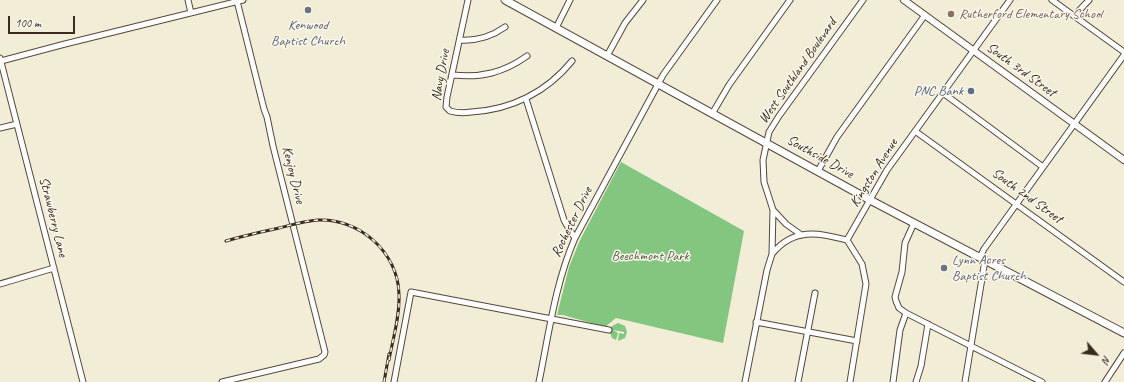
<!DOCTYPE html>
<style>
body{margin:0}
#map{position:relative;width:1124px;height:382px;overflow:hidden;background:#f2edd7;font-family:Caveat,sans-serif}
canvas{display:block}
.north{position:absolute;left:1076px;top:334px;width:40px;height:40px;-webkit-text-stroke:3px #fbf7ec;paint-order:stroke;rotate:118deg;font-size:11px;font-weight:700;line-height:16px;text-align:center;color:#3b2a1e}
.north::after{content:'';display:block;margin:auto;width:14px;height:18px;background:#3b2a1e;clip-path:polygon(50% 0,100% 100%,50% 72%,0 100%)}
.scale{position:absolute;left:8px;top:16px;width:67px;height:18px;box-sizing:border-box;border:2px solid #3b2a1e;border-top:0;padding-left:5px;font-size:12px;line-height:14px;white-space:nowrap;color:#3b2a1e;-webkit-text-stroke:3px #fbf7ec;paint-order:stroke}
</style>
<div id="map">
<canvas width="1124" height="382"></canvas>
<div class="north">N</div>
<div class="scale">100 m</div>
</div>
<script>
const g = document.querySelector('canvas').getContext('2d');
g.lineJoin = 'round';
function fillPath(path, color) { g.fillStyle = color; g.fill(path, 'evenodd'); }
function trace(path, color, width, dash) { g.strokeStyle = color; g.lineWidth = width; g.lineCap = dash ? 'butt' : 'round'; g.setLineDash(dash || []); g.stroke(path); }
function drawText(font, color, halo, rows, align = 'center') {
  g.font = font + ' Caveat,sans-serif'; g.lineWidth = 3; g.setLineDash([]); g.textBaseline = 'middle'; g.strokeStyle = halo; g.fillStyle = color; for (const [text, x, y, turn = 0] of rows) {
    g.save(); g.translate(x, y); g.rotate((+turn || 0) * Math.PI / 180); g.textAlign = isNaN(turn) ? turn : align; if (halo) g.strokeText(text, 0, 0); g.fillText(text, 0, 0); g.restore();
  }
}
fillPath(new Path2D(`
 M621,162L744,231L723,343L616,318L605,327L563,315H557L569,267L580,240Z
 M618,323L625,326L627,332L625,338L618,341L619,333L624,334V332L613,330L618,333L616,340L612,338L610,332L612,326Z`), '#82c67f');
const minor = new Path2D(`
 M188,0L191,13
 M468,0L447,97L446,107L450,111C457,113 465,113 471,112C511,110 547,92 572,61
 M1052,0L1124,52
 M1074,16L1089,0
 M556,28L570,0
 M460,40C477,41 491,37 505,27
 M607,56L625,23L643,0
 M0,58L83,382
 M1,61L65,44L243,0
 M453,75C481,78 503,73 527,56
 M943,93L1043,167
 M526,99L564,220L569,229L575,238
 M712,114L729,85L790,0
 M0,128L17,124
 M915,131L1124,282
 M818,171L837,137L925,15
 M773,210L786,224L800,234
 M772,254C794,227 818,233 847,240
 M980,257L984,249L1124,55
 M0,284L54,268
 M906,313L1042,382
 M756,322L857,341
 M222,382L319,359L324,355L325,352L273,146L267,117L264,109L237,1
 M394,382L411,292L609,330
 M539,382C549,333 555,284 575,238L663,75L717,0
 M745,382L767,270L772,254L773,210L764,182L763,160L769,132L779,116L863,0
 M798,382L815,293
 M850,382L866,284L862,264L847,240L887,170L1010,0
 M893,382L900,330L906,313L899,308L896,301L895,297L902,272L905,243L914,223
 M916,382L921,366L928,324
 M965,382L985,260
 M1105,382L1124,353`);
const tertiary = new Path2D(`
 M904,0L1124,160`);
const secondary = new Path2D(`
 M505,0L870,200L1124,333`);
trace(minor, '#56473a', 7);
trace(tertiary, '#56473a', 8);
trace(secondary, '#56473a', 9);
trace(minor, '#fff', 5);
trace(tertiary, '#fff', 6);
trace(secondary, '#fff', 7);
const rail = new Path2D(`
 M226,241C243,236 261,232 279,228C291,225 305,221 318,220C359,218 398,252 399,294C400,316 393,338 389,360
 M384,382L389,354`);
trace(rail, '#3b2a1e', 3);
trace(rail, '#fbf7ec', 1.5, [4.5]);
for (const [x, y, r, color] of [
 [308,10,4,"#6b7280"],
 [951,14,4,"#8d6e63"],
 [971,91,4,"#5c6f8a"],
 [944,268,4,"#6b7280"]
]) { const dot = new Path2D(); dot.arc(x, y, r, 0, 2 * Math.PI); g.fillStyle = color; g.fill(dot); trace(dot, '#fbf7ec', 1.5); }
drawText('14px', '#785e54', '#fbf7ec', [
 ["Rutherford Elementary School",959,14]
], 'left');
drawText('14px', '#5b616d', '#fbf7ec', [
 ["Kenwood",308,25],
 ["Baptist Church",308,41],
 ["Lynn Acres",952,260,"left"],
 ["Baptist Church",952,276,"left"]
]);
drawText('14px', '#3b2a1e', '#fbf7ec', [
 ["South 3rd Street",1021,70,36],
 ["West Southland Boulevard",798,71,-55],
 ["Navy Drive",441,75,-80],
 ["Southside Drive",820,157,29],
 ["Kingston Avenue",874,173,-58],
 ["Kenjoy Drive",293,175,76],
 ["South 2nd Street",1027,196,36],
 ["Strawberry Lane",53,217,76],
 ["Rochester Drive",572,222,-64]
]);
drawText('14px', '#4e5e75', '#fbf7ec', [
 ["PNC Bank",963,91]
], 'right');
drawText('14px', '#50593b', '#fbf7ec', [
 ["Beechmont Park",650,256]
]);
</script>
